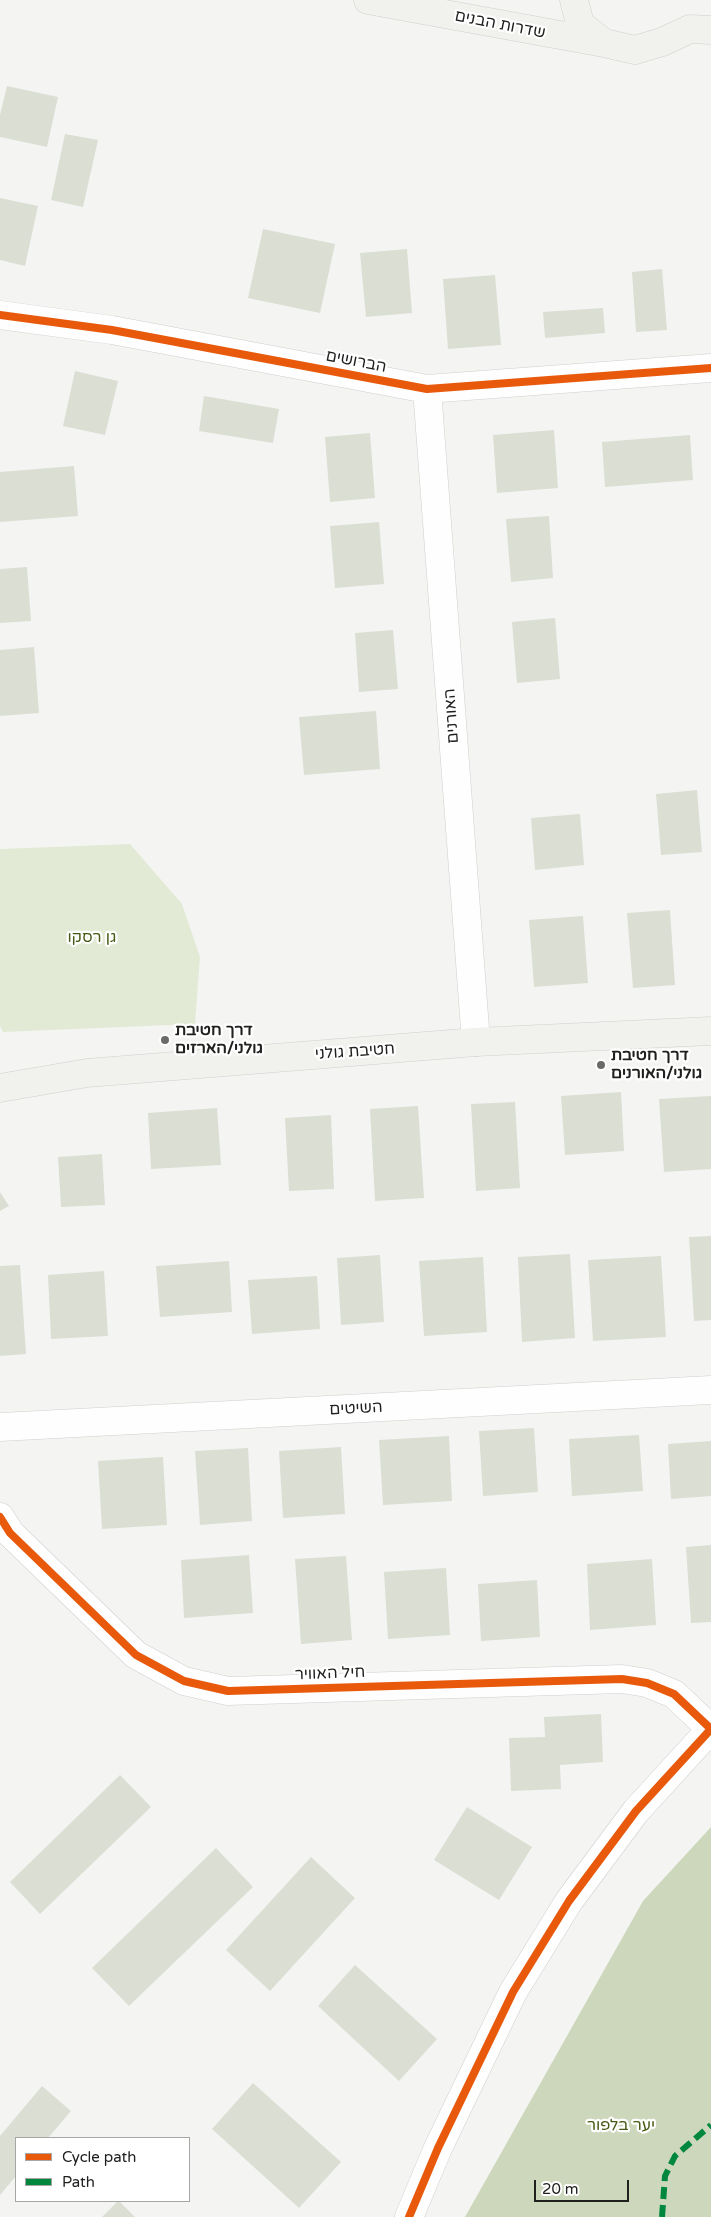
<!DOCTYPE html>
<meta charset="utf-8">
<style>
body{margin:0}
#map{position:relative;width:711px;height:2217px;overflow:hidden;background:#f4f5f2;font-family:"Varela Round",sans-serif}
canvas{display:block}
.legend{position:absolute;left:15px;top:2137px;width:175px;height:65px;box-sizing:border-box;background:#fff;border:1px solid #a6a6a5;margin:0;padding:6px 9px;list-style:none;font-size:15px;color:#20211f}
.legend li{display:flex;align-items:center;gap:10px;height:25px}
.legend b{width:25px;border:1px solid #a6a6a5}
.scale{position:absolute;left:534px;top:2180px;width:95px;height:22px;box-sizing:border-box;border:2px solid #20211f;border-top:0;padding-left:6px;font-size:15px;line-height:18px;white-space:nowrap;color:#20211f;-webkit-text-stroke:4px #fff;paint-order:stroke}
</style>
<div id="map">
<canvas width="711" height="2217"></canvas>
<ul class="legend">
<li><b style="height:6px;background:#e8590c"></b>Cycle path</li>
<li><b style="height:6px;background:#00873e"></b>Path</li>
</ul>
<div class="scale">20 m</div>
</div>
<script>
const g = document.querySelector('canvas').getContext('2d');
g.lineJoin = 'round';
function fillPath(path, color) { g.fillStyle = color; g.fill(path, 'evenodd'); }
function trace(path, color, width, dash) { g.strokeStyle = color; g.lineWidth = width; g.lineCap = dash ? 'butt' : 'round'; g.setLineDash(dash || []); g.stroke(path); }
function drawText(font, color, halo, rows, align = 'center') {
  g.font = font + ' "Varela Round","Noto Sans Hebrew",sans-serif'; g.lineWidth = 4.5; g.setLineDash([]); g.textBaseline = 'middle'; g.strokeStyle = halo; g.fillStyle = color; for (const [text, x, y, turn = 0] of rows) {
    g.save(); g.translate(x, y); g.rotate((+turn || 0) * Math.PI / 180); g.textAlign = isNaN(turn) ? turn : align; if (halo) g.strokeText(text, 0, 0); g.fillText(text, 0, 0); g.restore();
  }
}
fillPath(new Path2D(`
 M130,844L182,904L200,957L195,1024L3,1032L0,1026V849Z`), '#e2ead6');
fillPath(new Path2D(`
 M711,1827V2217H465L643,1901Z`), '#cdd7bc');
fillPath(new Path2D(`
 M7,86L58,97L47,147L0,137V115Z
 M65,134L98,140L83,207L51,200Z
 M0,198L38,206L25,266L0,260Z
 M263,229L335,244L320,313L248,298Z
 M407,249L412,313L366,317L360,253Z
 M662,269L667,330L636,332L632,272Z
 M495,275L501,345L448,349L443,279Z
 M603,308L605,333L545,338L543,312Z
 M75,371L118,381L105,435L63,426Z
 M204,396L279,409L273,443L199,431Z
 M554,430L558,488L497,493L493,435Z
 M370,433L375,498L330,502L325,437Z
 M690,435L693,480L605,487L602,442Z
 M74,466L78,516L0,522V472Z
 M549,516L553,578L511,582L506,519Z
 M379,522L384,584L335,588L330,526Z
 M27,567L31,621L0,623V569Z
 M555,618L560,679L517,683L512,622Z
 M393,630L398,689L359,692L355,633Z
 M34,647L39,713L0,716V650Z
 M376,711L380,769L304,775L299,717Z
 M697,790L702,852L661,855L656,794Z
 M580,814L584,865L535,870L531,818Z
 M670,910L675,985L633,988L627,913Z
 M583,916L588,983L534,987L529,920Z
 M621,1092L624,1151L565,1155L561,1096Z
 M711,1096V1169L664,1172L659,1099Z
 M515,1102L520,1188L476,1191L471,1104Z
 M418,1106L424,1198L375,1201L370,1109Z
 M217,1108L221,1165L151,1169L148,1113Z
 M331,1115L334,1189L289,1191L285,1118Z
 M102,1154L105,1205L61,1207L58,1157Z
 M0,1192L9,1206L0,1211Z
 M711,1236V1320L694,1321L689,1237Z
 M570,1254L575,1338L522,1342L518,1257Z
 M380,1255L384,1322L341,1325L337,1258Z
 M661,1256L666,1337L593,1341L588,1260Z
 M483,1257L487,1332L424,1336L419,1261Z
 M229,1261L232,1312L160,1317L156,1266Z
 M20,1265L26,1354L0,1356V1266Z
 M104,1271L108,1336L51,1339L48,1275Z
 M317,1276L320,1329L252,1334L248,1280Z
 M534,1428L538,1492L483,1496L479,1431Z
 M639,1435L643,1491L572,1496L569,1439Z
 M449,1436L452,1501L383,1505L379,1440Z
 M711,1441V1496L671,1499L668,1444Z
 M341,1447L345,1514L283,1518L279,1451Z
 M248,1448L252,1521L200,1525L195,1451Z
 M163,1457L167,1525L102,1529L98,1461Z
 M711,1545V1622L691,1623L686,1547Z
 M249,1555L253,1613L184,1618L181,1560Z
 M346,1556L352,1640L301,1644L295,1559Z
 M652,1559L656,1625L590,1630L587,1564Z
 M446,1568L450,1635L388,1639L384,1572Z
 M537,1580L540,1637L481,1641L478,1584Z
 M601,1714L603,1762L560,1765L561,1789L511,1791L509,1738L545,1737L544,1717Z
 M120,1775L151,1807L40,1914L10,1882Z
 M467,1807L532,1847L499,1900L434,1860Z
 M216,1848L253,1887L129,2006L92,1968Z
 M311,1857L355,1898L270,1991L226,1950Z
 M355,1965L437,2039L399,2081L318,2006Z
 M253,2083L341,2162L299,2208L212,2129Z
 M42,2086L71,2111L48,2138H16V2176L0,2195V2136Z
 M118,2201H119L135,2217H102Z`), '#daded3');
const street = new Path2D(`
 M0,315L112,330L427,389L711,368
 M427,389L476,1042
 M0,1427L711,1390
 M0,1517L10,1533L136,1655L184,1681L228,1691L622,1679L647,1683L674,1694L711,1729L636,1811L569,1901L513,1992L438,2148L409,2217`);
const secondary = new Path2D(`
 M368,0L604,43
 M574,0L580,24L604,43L635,50L662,42L690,29L711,30
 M0,1088L87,1073L476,1042L711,1031`);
trace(street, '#cfcfcd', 29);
trace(secondary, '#cfcfcd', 29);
trace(street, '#fdfefd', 28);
trace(secondary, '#f1f2ee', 28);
trace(new Path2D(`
 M662,2217L665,2176L675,2156L711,2125`), '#00873e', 6, [12, 6]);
trace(new Path2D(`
 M0,315L112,330L427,389L711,368
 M0,1517L10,1533L136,1655L184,1681L228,1691L622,1679L647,1683L674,1694L711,1729L636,1811L569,1901L513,1992L438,2148L409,2217`), '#e8590c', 8);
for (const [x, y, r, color] of [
 [165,1040,5,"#6a6b69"],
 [601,1065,5,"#6a6b69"]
]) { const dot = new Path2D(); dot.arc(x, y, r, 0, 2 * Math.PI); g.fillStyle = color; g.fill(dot); trace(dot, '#fff', 2); }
drawText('16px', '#20211f', '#fff', [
 ["שדרות הבנים",500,25,11],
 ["הברושים",356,362,11],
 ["האורנים",452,716,-94],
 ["חטיבת גולני",355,1052,-4],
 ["השיטים",356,1409,-3],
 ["חיל האוויר",330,1674,-2]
]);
drawText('16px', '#465a14', '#fff', [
 ["גן רסקו",92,938],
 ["יער בלפור",621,2126]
]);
drawText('bold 16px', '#20211f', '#fff', [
 ["דרך חטיבת",175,1031],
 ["גולני/הארזים",175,1049],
 ["דרך חטיבת",611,1056],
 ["גולני/האורנים",611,1074]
], 'left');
</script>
